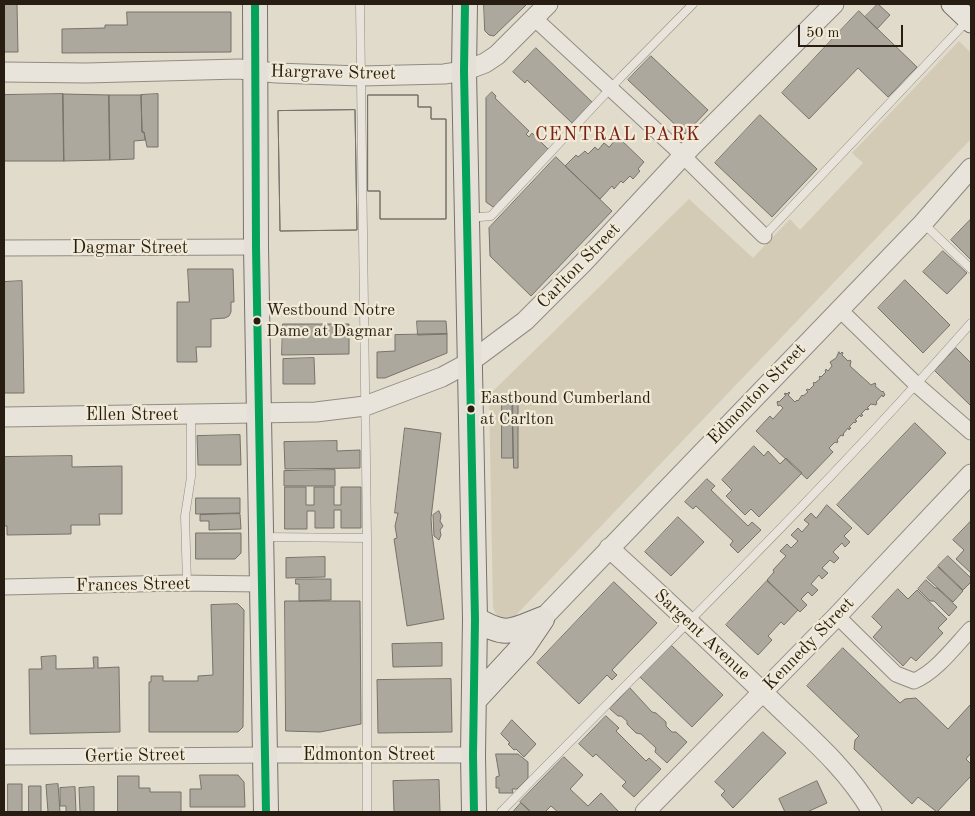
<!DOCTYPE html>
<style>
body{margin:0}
#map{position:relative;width:975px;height:816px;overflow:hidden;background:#e1dbcb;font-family:"Old Standard TT",serif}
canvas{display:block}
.frame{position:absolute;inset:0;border:5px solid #281d13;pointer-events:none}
.scale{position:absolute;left:798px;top:25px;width:105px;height:22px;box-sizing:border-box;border:2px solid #281d13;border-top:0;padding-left:6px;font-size:15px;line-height:18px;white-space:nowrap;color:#281d13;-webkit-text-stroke:4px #f1ead7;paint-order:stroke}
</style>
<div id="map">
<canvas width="975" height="816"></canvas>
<div class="frame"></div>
<div class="scale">50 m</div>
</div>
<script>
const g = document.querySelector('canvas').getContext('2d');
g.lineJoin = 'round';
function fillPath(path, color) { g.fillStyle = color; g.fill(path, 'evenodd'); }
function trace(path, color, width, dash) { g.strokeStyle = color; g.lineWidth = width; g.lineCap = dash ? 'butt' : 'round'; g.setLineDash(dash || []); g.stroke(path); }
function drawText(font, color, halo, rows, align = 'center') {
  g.font = font + ' "Old Standard TT",serif'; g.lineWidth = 4.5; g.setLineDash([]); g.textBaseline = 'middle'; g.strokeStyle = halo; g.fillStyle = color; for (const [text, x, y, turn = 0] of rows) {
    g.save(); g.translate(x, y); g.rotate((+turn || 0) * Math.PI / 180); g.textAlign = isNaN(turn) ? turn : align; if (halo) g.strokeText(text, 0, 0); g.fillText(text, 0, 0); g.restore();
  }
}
fillPath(new Path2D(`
 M959,41L971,53V139L516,615L508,620C500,618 495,616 493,607L489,395L689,199L753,258L790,219L800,230L863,163L852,153Z`), '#d4cbb6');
const building = new Path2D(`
 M4,4H17L18,52H4Z
 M484,4H527L494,36L489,35L485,31Z
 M878,4L890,15L877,29L865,17Z
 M859,11L917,67L888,97L858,68L809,119L782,93Z
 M127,12H231V52L62,53V29L105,28V25H127Z
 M536,48L592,102L572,123L527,80L525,83L513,72Z
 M651,56L708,110L685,134L628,80Z
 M492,92L496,96L495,98L529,131L526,134L529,137L532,133L548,149L499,201L501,202L493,207L486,202V98Z
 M63,94L109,95L110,160L64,161Z
 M63,94L64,161H4V95Z
 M158,94V147H147L144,132H142L141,95Z
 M109,95H141L142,132H144L145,140L134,141V159L110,160Z
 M368,95H418V107H431V119H446V219H380V191H368Z
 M368,95H418V107H431V119H446V219H380V191H368Z
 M355,110L357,230L280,231L278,111Z
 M355,110L357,230L280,231L278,111Z
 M760,115L817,169L772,217L715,163Z
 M618,137L644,162L638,169L640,171L633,179L630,176L623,183L621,181L614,189L612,186L600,199L565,166L576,155L578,157L585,151L588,154L595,147L598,150L604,143L609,147Z
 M556,157L612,211L531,296L490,256L489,228Z
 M971,219V260L951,240Z
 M943,251L967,273L947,294L923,272Z
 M188,269H233L234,302H231V312L229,316L225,318L211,319V347H196L197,362H177V302H189Z
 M905,280L950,325L923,353L878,308Z
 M22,281L24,393H4V282Z
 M417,321H446L447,334L418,335Z
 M283,324H349V354L282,355Z
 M447,334V353L385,378H377V352L395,351V335Z
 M956,348L971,363V406L935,371Z
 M839,352L840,354L842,352L843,353L842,355L848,361L850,360L851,361L850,366L871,385L875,383L876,384L875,386L882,392L883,391L885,395L883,397L882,395L876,402L877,403L876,405L871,404L867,408L869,409L867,410L866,409L861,414L863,415L861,417L860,415L855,420L857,421L855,423L854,422L849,427L851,428L849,430L848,428L843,434L844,435L843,436L841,435L837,440L838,441L837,443L835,442L829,448L833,452L807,479L756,431L770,416L773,419L783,408L780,405L778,406L777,402L778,401L779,402L786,395L784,394L786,393L787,394L789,392L790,393L788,395L795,402L797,400L798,401L802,395L803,396L808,392L806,390L808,389L809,390L814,385L813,384L814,382L815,383L820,379L819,377L820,376L821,377L826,372L825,371L826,369L828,371L832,366L830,362L836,358Z
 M314,358L315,384H283V359Z
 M513,401H518V468H514Z
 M502,404H512L513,458H502Z
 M915,423L946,453L868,535L837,505Z
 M405,428L441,433L431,518L432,534L444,619L407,626L394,539L397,538L395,526L398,513H395Z
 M240,435L241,465H198L197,436Z
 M337,441V451L360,450V468L285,469L284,442Z
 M754,446L764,456L768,451L780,464L786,458L802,473L759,517L751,509L745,515L726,496L732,490L722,480Z
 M72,456V467L122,466V514H99L100,525H71V534L7,535V526H4V457Z
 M335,470V486H284V471Z
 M707,479L715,486L711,490L748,526L752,522L761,530L738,553L730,545L733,541L696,506L693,509L685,502Z
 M285,487H306V505H314V487H334V505H341V487H361V528H341V510H334V528H315V511H307V529H285Z
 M196,498H240V513L196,514Z
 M827,505L852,528L844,536L850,542L845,547L842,543L833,552L839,558L834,563L830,560L822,568L828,573L822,579L819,575L811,584L818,590L812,596L808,592L801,599L807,605L800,612L767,580L774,572L773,570L786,556L780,551L787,544L791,548L798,541L791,535L798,528L802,532L809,524L804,520L811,513L816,518Z
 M439,511L441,516L440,521L443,526L440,530L441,535L439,540L434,536L433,515Z
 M240,514L241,529L209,530V521H200V515Z
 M678,517L704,542L671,576L645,552Z
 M971,521V573L956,559L964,550L953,540Z
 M196,533H241V553L235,559H196Z
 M948,556L971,578V582L963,590L938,566Z
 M325,557V577L286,578V558Z
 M938,567L963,591L953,602L927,578Z
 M296,579H331V600L299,601V584H296Z
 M926,580L935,588H937L957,607L949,616L934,601H930L918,589Z
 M767,581L798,610L784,625L781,622L768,636L772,640L758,655L726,625Z
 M614,582L657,623L612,670L617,675L612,680L607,675L579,704L537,663Z
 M898,589L908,599L917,590L947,619L938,628L943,633L916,661L911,657L903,666L873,637L882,627L872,617Z
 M285,601H360L361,724L320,732L286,731Z
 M238,604L244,610L243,727L238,732H149V682H151V676H163V681H198V676L213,675L211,605Z
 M442,643V666L393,667L392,644Z
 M671,645L723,695L692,727L640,677Z
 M843,648L900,703L905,699L916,698L948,729L971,704V753L966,759L971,764V776L937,812L918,797L912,804L854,749L855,740L859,736L807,686Z
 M56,656V669L94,668L93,657H98V668L119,667L120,732L30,734L29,669H42L41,657Z
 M451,679L452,732L378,733L377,680Z
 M630,688L652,712L656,713L666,722V726L672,732H676L687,742L667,763L655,752L656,748L641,734L636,733L627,724V721L621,716H618L610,709Z
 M606,716L619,728L616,731L646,761L649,758L661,769L634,797L622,786L626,782L596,754L593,757L579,744Z
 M512,720L536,744L524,757L516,749L514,750L508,744L510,743L501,734Z
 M763,732L786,753L733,808L721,795L725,791L715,782Z
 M496,754H518L528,762V778L517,789H512L513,793H499V788H496V777L499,776Z
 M564,757L583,775L570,789L588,806L601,793L619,812H558L551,806L545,812H531L520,802Z
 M200,775H238L244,782L245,807H190V789H201Z
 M118,776H139V788H150V792H181V812H118Z
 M439,780L440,812H394L393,781Z
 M817,781L827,803L807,812H785L779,799Z
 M8,784H22V812H8Z
 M58,784L60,812H48L46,785Z
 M29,786H41V812H29Z
 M75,787L76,812H66V806H60V788Z
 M94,787V812H80L79,788Z
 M521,803L531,812H513Z`);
fillPath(building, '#ada89d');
trace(building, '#77726a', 1);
const service = new Path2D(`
 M360,4L367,538V812
 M469,218L491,216L623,75L693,4
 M923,223L971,269
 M764,236L968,20
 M263,537L367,538
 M187,583L185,516L191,477V415
 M501,812C659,650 822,493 971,323`);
const minor = new Path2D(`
 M534,18L674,147L764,236
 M4,248L256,247
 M839,309L917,385L971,432
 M4,587L179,583L262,584
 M837,616L896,674L914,681C936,672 955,646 971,629
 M4,757L266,755H473`);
const tertiary = new Path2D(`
 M4,72L86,73L239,69L276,73L361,76L444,74L464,71L485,63L497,55L548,4
 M4,417L316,412L365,406L442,377L470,362L525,321L583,263L693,145L834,4
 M609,548C664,598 717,648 771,700C807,735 847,768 872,812
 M542,619L923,223L971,168
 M645,812L837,616L971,474`);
const secondary = new Path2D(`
 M952,4L971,22`);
const primary = new Path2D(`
 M255,4L256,247L266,812
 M465,4L464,71L475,619L473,755L474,812
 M475,619C506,637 510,632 542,619
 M475,699L523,647L542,619`);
trace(service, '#918c82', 9);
trace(minor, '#918c82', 17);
trace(tertiary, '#918c82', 21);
trace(secondary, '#77726a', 23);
trace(primary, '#77726a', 26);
trace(service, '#e8e4dc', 8);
trace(minor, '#e8e4dc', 15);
trace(tertiary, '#e8e4dc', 19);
trace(secondary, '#e8e4dc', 21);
trace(primary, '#e4e0d7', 24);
trace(new Path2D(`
 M255,4L256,247L266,812
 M465,4L464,71L475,619L473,755L474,812`), '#04a35a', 8);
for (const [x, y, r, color] of [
 [257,321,4.5,"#281d13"],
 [471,409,4.5,"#281d13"]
]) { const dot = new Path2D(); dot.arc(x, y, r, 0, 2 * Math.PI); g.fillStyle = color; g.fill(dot); trace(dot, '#f1ead7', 2); }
drawText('17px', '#281d13', '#f1ead7', [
 ["Westbound Notre",266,311],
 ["Dame at Dagmar",266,332],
 ["Eastbound Cumberland",480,399],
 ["at Carlton",480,420]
], 'left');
drawText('18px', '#281d13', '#f1ead7', [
 ["Hargrave Street",333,73,1],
 ["Dagmar Street",130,248],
 ["Carlton Street",579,266,-46],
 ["Edmonton Street",757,394,-46],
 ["Ellen Street",132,415],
 ["Frances Street",133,585,-1],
 ["Sargent Avenue",702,635,43],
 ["Kennedy Street",809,644,-46],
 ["Edmonton Street",369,755],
 ["Gertie Street",135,756,-1]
]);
g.letterSpacing = '1px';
drawText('19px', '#7a1f14', '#f1ead7', [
 ["CENTRAL PARK",618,135]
]);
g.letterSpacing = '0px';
</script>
